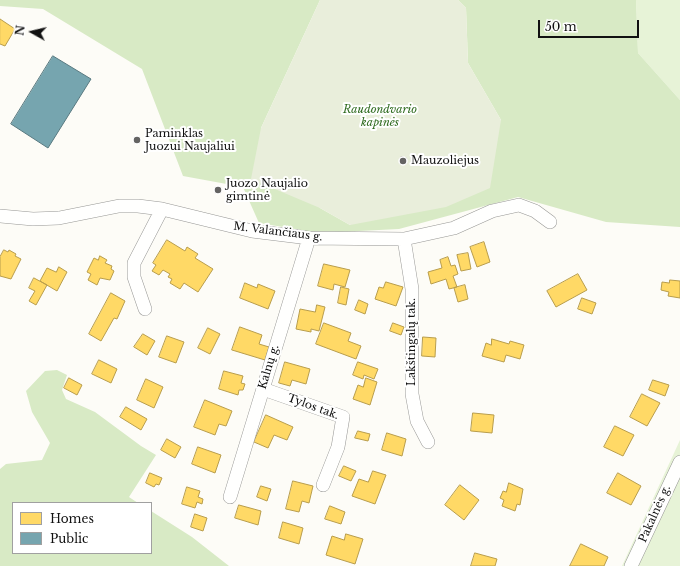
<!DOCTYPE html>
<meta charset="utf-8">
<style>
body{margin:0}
#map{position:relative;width:680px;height:566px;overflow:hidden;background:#fdfcf7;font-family:"Libre Baskerville",serif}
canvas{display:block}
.legend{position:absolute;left:12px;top:502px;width:140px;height:52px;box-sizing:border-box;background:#fff;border:1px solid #a0a0a0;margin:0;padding:5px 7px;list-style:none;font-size:12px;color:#111}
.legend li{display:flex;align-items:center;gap:8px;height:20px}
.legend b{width:20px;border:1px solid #a0a0a0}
.north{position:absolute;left:12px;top:12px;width:40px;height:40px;-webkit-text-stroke:3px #fff;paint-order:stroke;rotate:278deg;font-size:11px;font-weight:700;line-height:16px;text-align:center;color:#111}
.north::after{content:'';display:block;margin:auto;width:14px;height:18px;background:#111;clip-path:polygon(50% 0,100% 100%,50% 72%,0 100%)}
.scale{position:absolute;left:538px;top:20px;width:101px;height:18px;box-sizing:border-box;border:2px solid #111;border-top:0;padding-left:5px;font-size:12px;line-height:14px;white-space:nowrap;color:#111;-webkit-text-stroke:3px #fff;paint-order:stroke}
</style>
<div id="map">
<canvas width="680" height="566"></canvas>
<ul class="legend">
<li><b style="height:11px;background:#ffd966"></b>Homes</li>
<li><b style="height:11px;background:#76a5af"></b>Public</li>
</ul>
<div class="north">N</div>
<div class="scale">50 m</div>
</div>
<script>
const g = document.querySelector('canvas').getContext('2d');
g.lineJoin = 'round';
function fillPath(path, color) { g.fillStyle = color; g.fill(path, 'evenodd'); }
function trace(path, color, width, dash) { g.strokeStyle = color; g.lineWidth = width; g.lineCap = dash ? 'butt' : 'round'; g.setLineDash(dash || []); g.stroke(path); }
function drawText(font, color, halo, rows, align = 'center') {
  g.font = font + ' "Libre Baskerville",serif'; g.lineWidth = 4; g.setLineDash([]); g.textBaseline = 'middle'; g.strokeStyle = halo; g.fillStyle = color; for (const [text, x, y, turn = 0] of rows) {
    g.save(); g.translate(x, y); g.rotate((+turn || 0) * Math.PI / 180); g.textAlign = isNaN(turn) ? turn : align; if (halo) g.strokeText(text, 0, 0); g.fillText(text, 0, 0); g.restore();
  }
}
fillPath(new Path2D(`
 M636,0H680V100L638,53Z
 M680,440V566H622Z`), '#e7f3d7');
fillPath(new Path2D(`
 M0,0H320L261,128L320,208L350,225L501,120L468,63L466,8L458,0H636L638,53L680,100V227L606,222L518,197L399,229L319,233L259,223L243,187L183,176L142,69L43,9L0,6Z
 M57,370L67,375L62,390L66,399L95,412L141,446L156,455L129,497L138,503H13V553H151V511L192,537L229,566H0V469L6,464L42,460L50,443L32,412L26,391L45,371Z`), '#d8eac5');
fillPath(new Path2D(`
 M320,0H458L466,8L468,63L501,120L490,188L446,207L350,225L320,208L251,179L261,128Z`), '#e9eedb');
const homes = new Path2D(`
 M0,19L15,29L5,46L0,44Z
 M167,240L185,251L187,247L198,254L195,258L213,269L198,292L184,283L180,289L170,283L172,279L168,277L170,274L163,270L159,275L152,271L156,265L153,263Z
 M484,242L490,262L477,267L470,247Z
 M4,250L8,252L9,250L16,254L15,256L21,259L11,279L0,276V257Z
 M468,253L471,269L461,271L457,255Z
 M100,256L107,260L105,263L112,266L111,269L114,271L110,280L100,278L97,285L88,280L91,274L87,272L94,258L98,260Z
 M448,257L451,266L455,265L458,274L453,276L457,287L449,289L446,279L431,284L428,272L442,268L440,260Z
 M324,264L350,270L345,287L334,284L333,290L318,286Z
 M59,267L67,272L57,291L40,281L47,268L56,272Z
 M578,274L587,290L556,307L547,291Z
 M34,278L47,285L36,305L29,301L35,291L29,288Z
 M670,280L680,281V298L668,296L669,292L661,290L662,282L669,283Z
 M386,282L403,287L396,306L375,299L379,287L383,288Z
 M245,283L257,288L258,284L275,291L268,309L240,298Z
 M465,285L468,299L458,302L454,288Z
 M341,287L349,289L346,305L338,303Z
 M111,293L125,301L117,319L114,318L101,341L89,334Z
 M582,298L596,303L592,314L578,309Z
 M359,300L368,304L365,314L355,310Z
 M317,305L325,307L319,331L311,329V332L296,329L300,309L315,312Z
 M324,323L351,333L348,341L361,346L356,359L316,344Z
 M393,323L404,327L401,335L390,331Z
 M240,327L262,335L259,344L269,347L265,360L232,350Z
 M208,328L220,334L210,354L198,348Z
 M143,334L155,341L147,355L134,347Z
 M167,336L184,342L176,363L159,357Z
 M423,337L436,338L435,357L422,356Z
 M492,339L509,344L510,341L524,345L520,359L506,355L504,362L482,356L486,343L491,345Z
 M99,360L117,369L111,383L92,374Z
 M285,362L310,369L306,384L292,380L290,386L279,383Z
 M358,362L378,369L374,379L364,375L363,379L353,375Z
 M224,371L243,376L241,383L245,384L243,390H239L238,395L219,389Z
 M69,378L82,385L77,395L64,388Z
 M366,378L377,382L370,405L353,399L358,385L363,387Z
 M146,379L163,387L154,408L137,400Z
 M653,380L669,385L665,396L649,390Z
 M642,394L660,403L647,426L630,417Z
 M205,400L232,411L226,426L219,424L215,435L194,427Z
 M126,407L147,419L141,430L120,417Z
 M473,413L494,415L492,433L471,431Z
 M266,415L293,427L287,440L274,435L268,448L254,442Z
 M615,426L634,435L623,456L604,447Z
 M358,431L370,434L368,441L355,438Z
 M387,433L406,439L402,456L382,450Z
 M167,439L181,447L175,458L161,450Z
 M198,447L221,455L215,473L192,464Z
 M344,466L356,471L351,481L339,476Z
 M373,471L386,475L375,504L352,496L359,479L368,482Z
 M150,473L162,478L159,485L156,484L154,487L146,483Z
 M618,473L641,486L631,505L607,493Z
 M293,481L313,486L309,503L302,501L299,512L286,509Z
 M509,483L523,489L520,505L517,504L515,511L502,506L504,500L500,498L503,491L506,492Z
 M460,485L479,500L464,520L445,505Z
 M261,486L271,489L267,501L257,497Z
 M187,487L200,491L198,497L203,499L202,504L197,502L195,508L182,504Z
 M239,505L261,511L258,525L235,518Z
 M330,506L345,512L341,524L325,519Z
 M195,514L207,518L203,531L191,527Z
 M283,522L303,528L299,544L279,538Z
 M346,534L363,539L355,564L326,555L332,536L344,540Z
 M581,544L608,557L604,566H570Z
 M475,553L497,559L495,566H471Z`);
fillPath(homes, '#ffd966');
trace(homes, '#b89d4c', 1);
const public = new Path2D(`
 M53,56L91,79L48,148L11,124Z`);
fillPath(public, '#76a5af');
trace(public, '#587980', 1);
fillPath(new Path2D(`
 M401,156L407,158L404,165L399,163Z`), '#a19f9c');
const minor = new Path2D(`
 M0,216L33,219L59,218L119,206H138L162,209L252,231L309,238L404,239L454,228L492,211L519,205L535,211L550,222
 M404,239L412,289V394L417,421L428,442
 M145,309L134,277V263L162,209
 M263,389L343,417L338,447L323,485
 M230,497L309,238
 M631,566L680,462`);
trace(minor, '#979795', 14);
trace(minor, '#fffffe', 13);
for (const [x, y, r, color] of [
 [137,140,4,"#646362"],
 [403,161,4,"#646362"],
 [218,190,4,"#646362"]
]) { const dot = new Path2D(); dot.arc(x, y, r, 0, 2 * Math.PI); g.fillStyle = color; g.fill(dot); trace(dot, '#fff', 1.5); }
drawText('italic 11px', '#2f6b1f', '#fff', [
 ["Raudondvario",380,110],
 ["kapinės",380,123]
]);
drawText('11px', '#111', '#fff', [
 ["Paminklas",145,134],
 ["Juozui Naujaliui",145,147],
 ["Mauzoliejus",411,161],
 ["Juozo Naujalio",226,184],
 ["gimtinė",226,197]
], 'left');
drawText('11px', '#111', '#fff', [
 ["M. Valančiaus g.",278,232,7],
 ["Lakštingalų tak.",412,342,-90],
 ["Kalnų g.",269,367,-73],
 ["Tylos tak.",313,407,20],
 ["Pakalnės g.",655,514,-66]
]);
</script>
